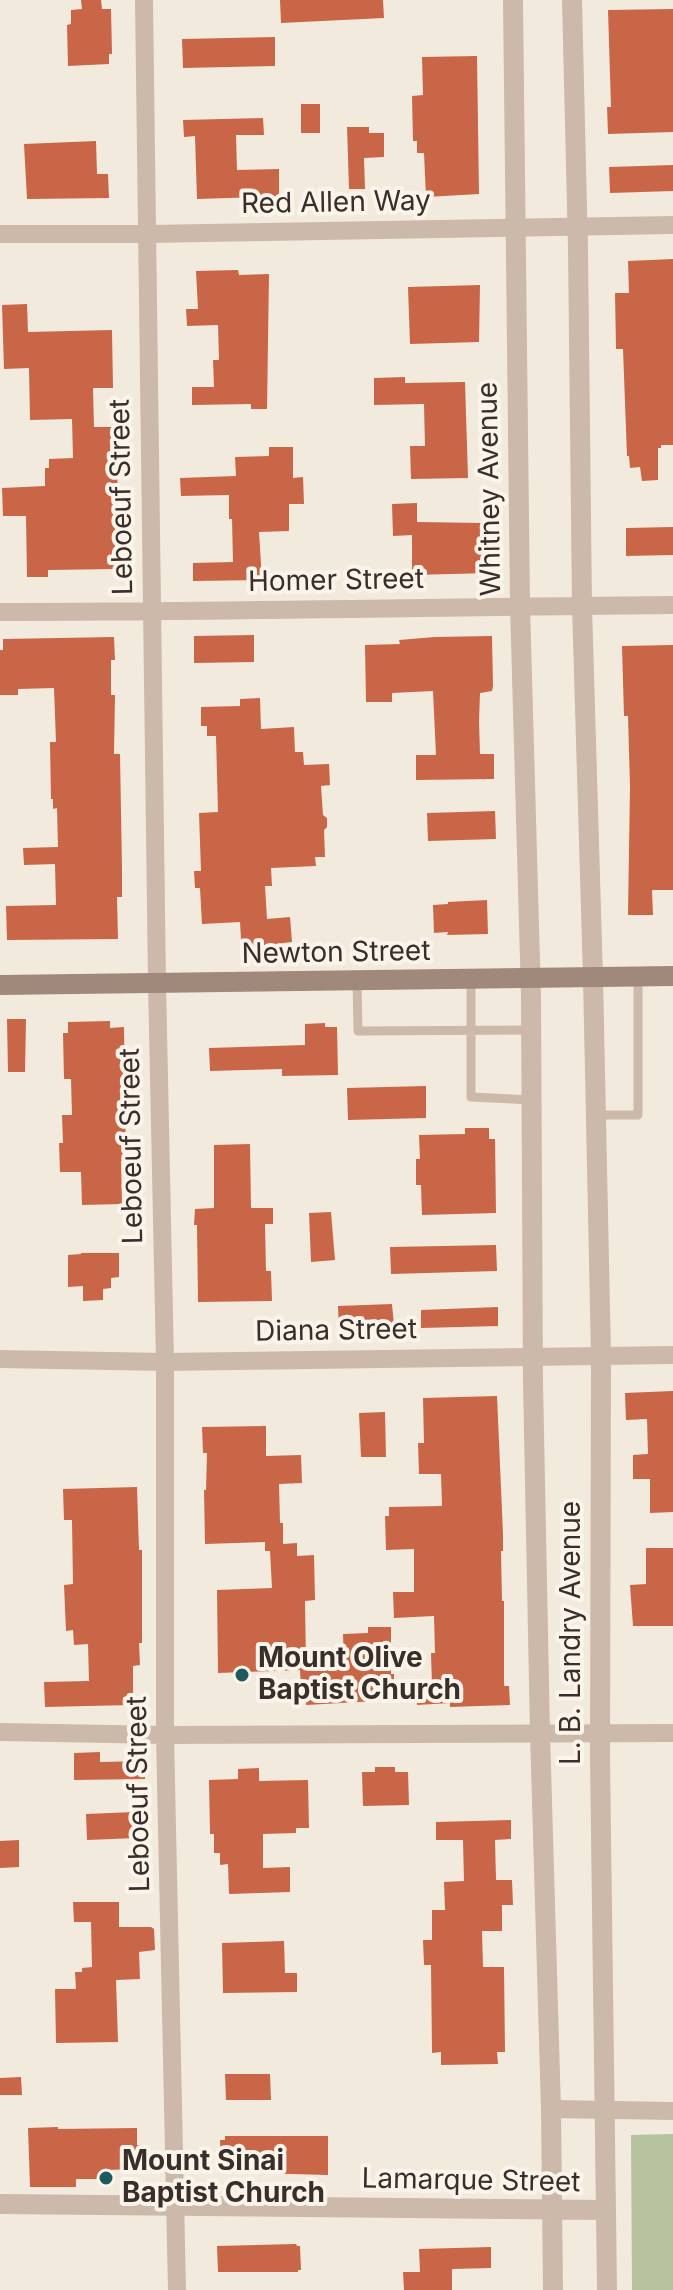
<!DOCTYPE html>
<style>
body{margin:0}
canvas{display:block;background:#f3eade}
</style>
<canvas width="673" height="2290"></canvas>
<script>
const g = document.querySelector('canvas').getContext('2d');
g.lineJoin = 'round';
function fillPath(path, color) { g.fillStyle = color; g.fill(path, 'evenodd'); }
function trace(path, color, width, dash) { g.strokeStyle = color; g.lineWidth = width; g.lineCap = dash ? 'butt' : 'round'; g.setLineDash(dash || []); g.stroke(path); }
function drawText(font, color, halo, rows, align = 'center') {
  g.font = font + ' Inter,sans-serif'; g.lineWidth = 8; g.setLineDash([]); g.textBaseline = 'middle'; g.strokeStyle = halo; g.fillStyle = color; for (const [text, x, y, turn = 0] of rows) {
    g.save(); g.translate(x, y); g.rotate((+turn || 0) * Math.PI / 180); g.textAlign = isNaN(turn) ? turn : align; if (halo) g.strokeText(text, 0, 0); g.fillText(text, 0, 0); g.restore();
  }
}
fillPath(new Path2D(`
 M673,2134V2290H632L631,2135Z`), '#b7c39e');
fillPath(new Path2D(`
 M81,0H101L102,9H111L112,54H109V64L68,66L67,25L71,24V10L82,9Z
 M280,0H383L384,18L281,23Z
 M673,9V132L608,134L607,107H611L608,10Z
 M275,37V66L183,68L182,39Z
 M477,56L479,194L426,197L424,153H417V141H413L412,96L423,95L422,57Z
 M301,104H320V133H301Z
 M263,118L264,135H236L237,170L279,169V200H261V197L197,199L195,136L184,137L183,120Z
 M347,127H369V133H384V157L364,158L365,189H349Z
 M96,141L97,174H108L109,198L27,199L24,144Z
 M673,165V191L610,193L609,167Z
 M673,259V445H661V448H658V480L642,481L640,467L630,468L629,456H627L623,349H616L615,293H629L628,261Z
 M238,270L239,275L269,274L267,409H251V404L192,405V387H214L213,360H219L218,325L187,326L186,309H198L196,271Z
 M480,285L479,342L410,344L408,287Z
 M27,304L28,332L112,330L113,388H93L94,427H124V453H116L119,513H115L116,569L48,570V577H27L26,516H3L2,488L45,486V468H49V459L73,458L72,419L30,420L29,368L4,369L2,305Z
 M405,377V383L465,382L468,478L411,479L410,446H425L424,404L374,405V378Z
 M269,447H293V478L303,477L304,504H289V531L259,532L262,580L193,581V563L233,562L232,519H229V495L181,496L180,478L236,476L235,457L269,456Z
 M417,503V522L483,523V526H489L490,573L412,575V535L393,536L392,504Z
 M673,527V555L626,556V528Z
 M254,635V662L194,663V636Z
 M492,636L493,686L492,691L480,693L479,721L480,754H494V779L416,780V755H436L433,691L392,693V702H366L365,645L400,644L399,640L435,637Z
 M114,637L115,660H111V695H115L114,754H120L122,869V897H117L118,939L7,940L6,906L56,905L55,864L24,865L23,848L58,847L57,808L53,809V799H51L50,742H56L54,688L18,689V695H0V650H3V639Z
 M673,645V890H652L653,915H628L630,786L628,716H624L622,646Z
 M260,698L261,729L294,727L295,752H303L304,765L329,764L330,785L321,786L323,815L327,818V827L324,830L325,857H315L316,866L271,868L272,886H265L267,919L290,917L292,942L283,943L284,953L242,956L240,922L202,924L200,888H195L194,871H201L199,813L218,812L216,736H207V726H201V707L240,706V699Z
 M495,811L496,839L428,841L427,813Z
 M487,900L488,934L447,935L448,932L434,933L433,905L448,904V902Z
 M7,1019H26L25,1072H8Z
 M110,1021V1028L124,1027L126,1161H121L122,1204L82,1205L81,1172H60L59,1143H63L62,1115H72L71,1079H64L63,1033H68V1022Z
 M325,1023V1027H337L338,1075L282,1076V1069L210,1071L209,1048L305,1045V1024Z
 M426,1086V1118L348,1120L347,1088Z
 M465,1128H489V1139H495L496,1213L422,1215L421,1185H416V1159H420L419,1135L465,1134Z
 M250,1144L251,1208H273V1224H265L266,1271H271L272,1301L198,1302L197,1225H194L195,1209L214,1208V1145Z
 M331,1212L335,1260L311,1262L309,1213Z
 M496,1245L497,1271L391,1274L390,1247Z
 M81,1253H119V1277L111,1278V1288L103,1289V1300L83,1301V1286L68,1287V1255L81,1254Z
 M392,1304L394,1325L368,1326V1329H339L338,1306Z
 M498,1307V1326L421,1328V1310Z
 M673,1391V1512L650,1513V1479H633V1455L648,1454L647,1419L626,1420L625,1393Z
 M497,1396L503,1534V1551H501L502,1601H504V1686H509L510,1705L450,1707V1703L417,1705L416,1686L432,1685L431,1653H435L434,1616L394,1618L393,1592H414V1549L386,1550L385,1516H389V1507L442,1506L441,1474H419L418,1443H424L423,1398Z
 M385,1412L386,1457H361L359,1413Z
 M266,1426V1456L301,1455L302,1483L279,1484L280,1523H283V1544L297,1543V1556L314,1555L315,1600L305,1601L306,1664L344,1662L343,1634L368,1633V1627H391V1674H394V1700L306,1705L305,1687H301L300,1670L218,1673L217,1590L272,1588L270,1551H265V1542L205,1544L204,1490H206L207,1453H203L202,1427Z
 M137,1487L139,1550H142V1643H139L140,1665L133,1666V1695H130V1705L45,1707L44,1682L89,1681L88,1644L74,1645L73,1630L66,1631L64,1585L73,1584L72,1520H64L63,1489Z
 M646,1548H673V1626H633L630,1585L646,1584Z
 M100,1752V1762L145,1761V1779L74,1780V1753Z
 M375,1767H395V1772H408L409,1805L363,1806L362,1772H375Z
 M259,1768V1781L308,1780L309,1828H296V1833L263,1834V1868L290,1867V1892L229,1894L228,1864L220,1865V1853H214V1834H210L209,1780L238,1779V1769Z
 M135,1812L136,1838L87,1840L86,1814Z
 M511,1820V1839L495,1840L496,1880H512L513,1905H502V1931H482L483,1967H504L505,2052H497L498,2064L441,2065V2052L432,2053L431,1965H424L423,1940H432V1910H445L444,1882L464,1881L463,1840H436V1822Z
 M19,1840V1867L0,1868V1841Z
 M73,1902H119V1927H151L154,1929L155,1950L139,1952L140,1979L116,1980L118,2042L56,2043L55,1989H76L75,1972H82V1968L92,1967L91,1922H74Z
 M284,1941L285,1973H297V1992L223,1993L222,1943Z
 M225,2074H270L271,2100H226Z
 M21,2077L22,2095H0V2078Z
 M58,2127V2129L137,2128V2145H140L141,2169L105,2170V2179H76V2187H30L28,2128Z
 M225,2136H328V2175L221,2172L220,2140H225Z
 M296,2244L297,2246H300L301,2270H298V2272H218L217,2246Z
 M491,2247V2268L452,2269V2290H404L403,2272H420L419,2249Z`), '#c96647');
trace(new Path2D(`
 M471,979V1097L532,1100
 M357,981L358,1031L532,1030
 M596,1115H638V977`), '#ccb9aa', 9);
trace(new Path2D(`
 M144,0L157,983L165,1362V1735L177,2290
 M0,234H148L673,225
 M0,612C224,612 449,607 673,605
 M0,1359L165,1362L673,1355
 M0,1732L165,1735L673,1733
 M551,2109L673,2111`), '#ccb9aa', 18);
trace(new Path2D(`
 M513,0L520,605L531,996L533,1382L540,1733L551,2109L553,2290
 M572,0L578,249L582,606L593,977L601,1356L600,1757L607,2290
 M0,2204L606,2210`), '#ccb9aa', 20);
trace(new Path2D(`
 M0,985L673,976`), '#a0887b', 20);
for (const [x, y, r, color] of [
 [242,1675,8,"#1d595d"],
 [106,2178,8,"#1d595d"]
]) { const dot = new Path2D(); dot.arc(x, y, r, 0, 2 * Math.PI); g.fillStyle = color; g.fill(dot); trace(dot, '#fbf4eb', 3); }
drawText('28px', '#392e2a', '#fbf4eb', [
 ["Red Allen Way",336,203,-1],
 ["Whitney Avenue",490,489,-91],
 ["Leboeuf Street",122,497,-91],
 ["Homer Street",336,581,-1],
 ["Newton Street",336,953,-1],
 ["Leboeuf Street",132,1146,-91],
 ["Diana Street",336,1331,-1],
 ["L. B. Landry Avenue",572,1633,-90],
 ["Leboeuf Street",139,1794,-91],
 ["Lamarque Street",471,2181,1]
]);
drawText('bold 28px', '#392e2a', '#fbf4eb', [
 ["Mount Olive",258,1659],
 ["Baptist Church",258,1691],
 ["Mount Sinai",122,2162],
 ["Baptist Church",122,2194]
], 'left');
</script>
